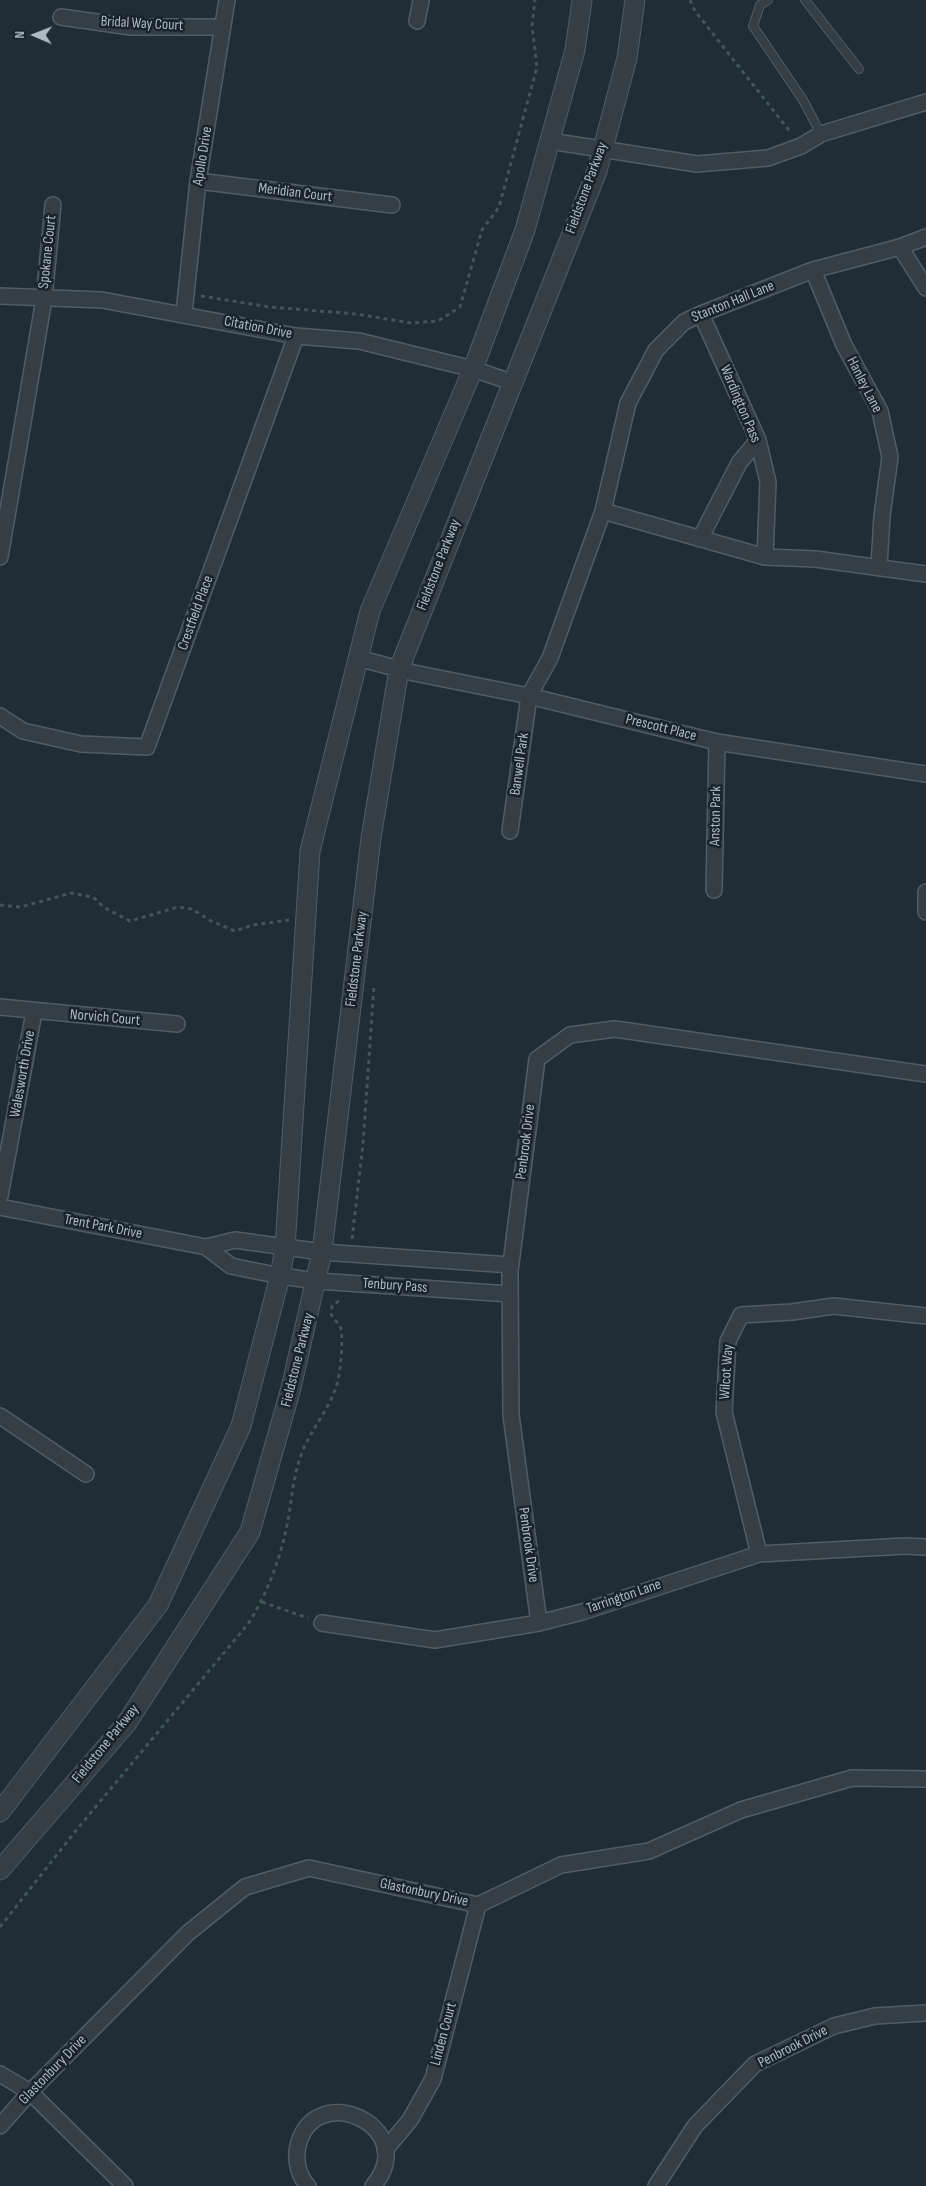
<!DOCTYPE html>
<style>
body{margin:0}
#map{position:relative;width:926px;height:2186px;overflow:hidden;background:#202c36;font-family:"Sofia Sans Condensed",sans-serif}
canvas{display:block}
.north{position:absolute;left:10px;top:10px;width:50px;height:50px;-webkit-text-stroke:4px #19232b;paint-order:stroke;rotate:271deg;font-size:14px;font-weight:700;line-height:20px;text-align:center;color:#adb9c4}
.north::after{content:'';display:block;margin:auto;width:18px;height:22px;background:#adb9c4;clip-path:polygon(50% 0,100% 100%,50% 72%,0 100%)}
</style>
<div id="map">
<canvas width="926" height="2186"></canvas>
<div class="north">N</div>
</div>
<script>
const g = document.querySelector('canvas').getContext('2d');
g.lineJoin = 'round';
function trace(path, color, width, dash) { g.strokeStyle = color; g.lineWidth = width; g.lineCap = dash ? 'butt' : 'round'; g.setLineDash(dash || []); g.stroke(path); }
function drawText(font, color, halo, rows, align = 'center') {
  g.font = font + ' "Sofia Sans Condensed",sans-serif'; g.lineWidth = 5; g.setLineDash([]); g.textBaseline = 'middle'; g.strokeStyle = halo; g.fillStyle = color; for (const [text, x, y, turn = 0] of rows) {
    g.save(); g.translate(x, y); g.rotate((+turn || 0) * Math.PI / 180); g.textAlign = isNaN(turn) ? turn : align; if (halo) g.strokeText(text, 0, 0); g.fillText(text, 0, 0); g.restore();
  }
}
const service = new Path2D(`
 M768,0L760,5L753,26L803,100L821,134
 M805,0L859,69`);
const minor = new Path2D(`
 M61,17L131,27H223
 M417,21L421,0
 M550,141L697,164L768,158L801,146L821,134L926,102
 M198,181L392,205
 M900,247L926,288
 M813,270L844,345L880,411L890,457L882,516L879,566
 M0,296L102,300L296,336L359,341L473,369L511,382
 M184,313L198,181L227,0
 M701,314L758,440L768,482L765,557
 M603,511L765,557L815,559L926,574
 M700,539L739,463L758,440
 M0,557L44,299L53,205
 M358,658L414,673L529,696L717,742L926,774
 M0,716L23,731L81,744L147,747L296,336
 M510,831L529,696L550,658L603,511L628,403L656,350L684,322L701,314L813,270L900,247L926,237
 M714,890L717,742
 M926,912V892
 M0,1007L177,1024
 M0,1196L34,1012
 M0,1207L206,1247L235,1240L322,1252L511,1265
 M206,1247L231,1266L280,1276L317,1281L510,1294
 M0,1416L86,1474
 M759,1554L724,1412L728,1341L741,1315L792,1312L834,1306L926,1316
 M322,1623L435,1640L539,1623L582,1612L759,1554L905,1546L926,1547
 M539,1623L511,1415L510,1271L537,1059L570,1035L615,1029L926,1074
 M0,2074L30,2092L125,2186
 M0,2126L30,2092L188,1933L245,1887L309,1868L478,1905L561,1865L649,1851L741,1810L852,1778L926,1779
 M385,2150L410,2120L433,2079L478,1905
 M308,2186C299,2177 296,2163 297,2151C309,2075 424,2126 373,2186
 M656,2186L695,2126L755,2064L834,2026L875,2016L926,2013`);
const tertiary = new Path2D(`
 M0,1812L158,1605L241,1426L280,1276L285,1248L310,851L370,611L473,369L525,230L575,50L582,0
 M0,1870L126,1724L250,1532L291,1388L322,1252L371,838L399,669L597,171L627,58L635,0`);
trace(service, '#515c65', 10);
trace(minor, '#515c65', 18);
trace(tertiary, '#515c65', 21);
trace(new Path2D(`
 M690,0L695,11L791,133
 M201,296L270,307L356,314L411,323L438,321L460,307L482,230L499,207L537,67L532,26L535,0
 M0,905L21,907L71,893L93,897L105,908L130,921L178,907L192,909L211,921L235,931L253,925L289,920
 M352,1239L363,1144L374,986
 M262,1602L308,1618
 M0,1927L78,1828L248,1624C267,1594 280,1560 287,1525C292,1500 293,1474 303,1450C314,1424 334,1404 339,1375C341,1365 343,1338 341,1329C339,1322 333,1320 331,1314L332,1306L340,1300`), '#415656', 3, [4, 4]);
trace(service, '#333e47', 8);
trace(minor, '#333e47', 15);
trace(tertiary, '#333e47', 19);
drawText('15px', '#adb9c4', '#19232b', [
 ["Bridal Way Court",142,24,3],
 ["Apollo Drive",203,156,-81],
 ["Fieldstone Parkway",587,188,-70],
 ["Meridian Court",295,193,7],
 ["Spokane Court",48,252,-84],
 ["Stanton Hall Lane",733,302,-22],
 ["Citation Drive",258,328,11],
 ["Hanley Lane",864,385,63],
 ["Wardington Pass",740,404,67],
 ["Fieldstone Parkway",439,565,-69],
 ["Crestfield Place",196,613,-70],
 ["Prescott Place",661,728,14],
 ["Banwell Park",520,764,-82],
 ["Anston Park",716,816,-89],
 ["Fieldstone Parkway",357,959,-83],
 ["Norvich Court",105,1018,5],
 ["Walesworth Drive",23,1074,-80],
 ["Penbrook Drive",526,1142,-83],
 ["Trent Park Drive",103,1227,11],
 ["Tenbury Pass",395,1286,4],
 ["Fieldstone Parkway",298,1360,-76],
 ["Wilcot Way",727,1372,-86],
 ["Penbrook Drive",528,1545,82],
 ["Tarrington Lane",624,1597,-19],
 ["Fieldstone Parkway",106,1744,-51],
 ["Glastonbury Drive",424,1893,12],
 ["Linden Court",444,2034,-75],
 ["Penbrook Drive",793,2047,-27],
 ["Glastonbury Drive",53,2070,-46]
]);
</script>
